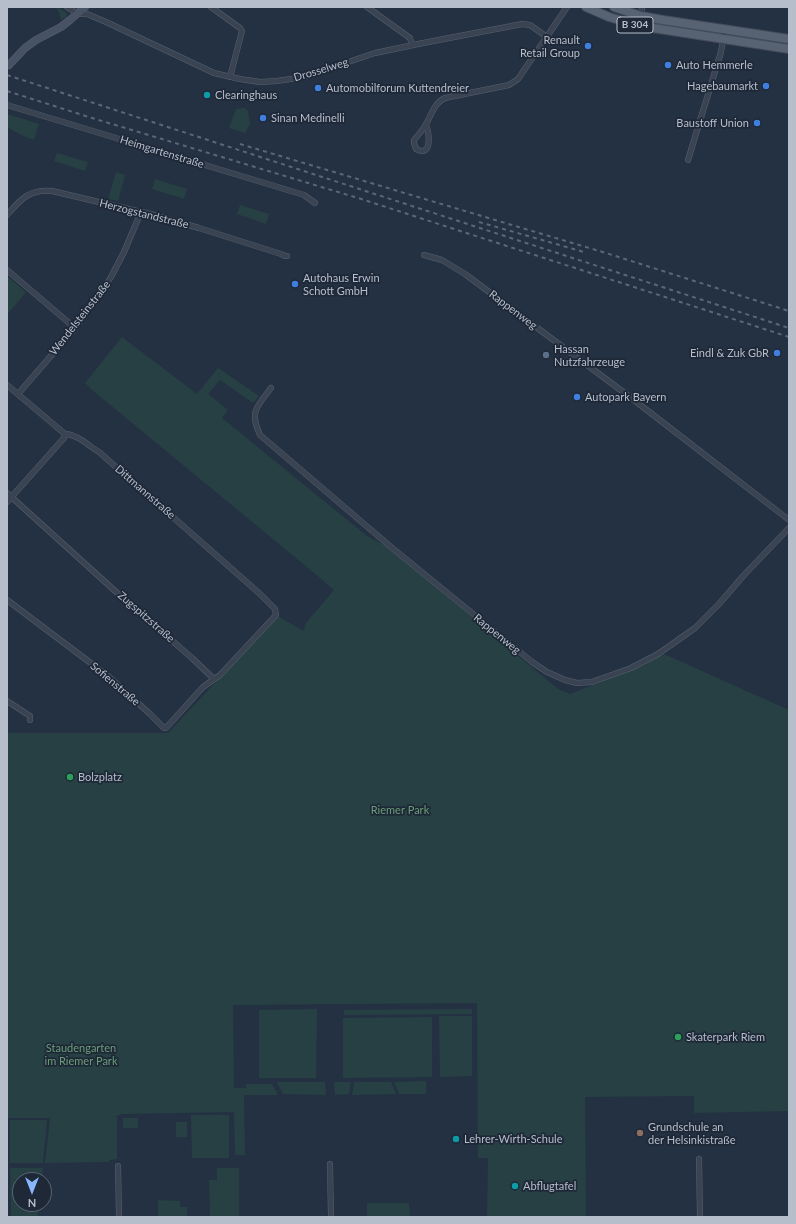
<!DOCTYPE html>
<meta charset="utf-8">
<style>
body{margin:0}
#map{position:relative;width:796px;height:1224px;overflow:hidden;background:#243142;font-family:Lato,sans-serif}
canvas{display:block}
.frame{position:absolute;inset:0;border:8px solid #b6becc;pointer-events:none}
.north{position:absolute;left:12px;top:1172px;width:40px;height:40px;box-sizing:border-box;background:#1e2837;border:1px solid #5b6473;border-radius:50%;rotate:180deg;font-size:11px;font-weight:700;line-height:16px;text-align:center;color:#b6becc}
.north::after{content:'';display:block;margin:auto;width:14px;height:18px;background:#89b7fe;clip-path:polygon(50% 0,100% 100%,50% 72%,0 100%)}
</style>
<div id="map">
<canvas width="796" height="1224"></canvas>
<div class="frame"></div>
<div class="north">N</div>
</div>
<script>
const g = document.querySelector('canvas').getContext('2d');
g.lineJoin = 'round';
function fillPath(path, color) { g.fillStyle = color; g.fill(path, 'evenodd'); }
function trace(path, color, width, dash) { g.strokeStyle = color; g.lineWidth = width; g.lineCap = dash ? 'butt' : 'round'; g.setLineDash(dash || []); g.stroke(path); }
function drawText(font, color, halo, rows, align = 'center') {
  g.font = font + ' Lato,sans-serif'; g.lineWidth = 3.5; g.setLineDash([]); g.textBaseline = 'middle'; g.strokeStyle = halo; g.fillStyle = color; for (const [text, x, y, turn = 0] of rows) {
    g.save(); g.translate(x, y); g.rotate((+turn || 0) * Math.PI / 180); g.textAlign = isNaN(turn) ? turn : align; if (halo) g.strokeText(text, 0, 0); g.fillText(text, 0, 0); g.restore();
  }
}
fillPath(new Path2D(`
 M56,7L66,12L67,15L66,17L61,20L59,12Z
 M245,108L248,111L250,124L245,133L229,128L236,109Z
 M7,114L39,124L34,140L21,135L7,127Z
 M57,153L88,162L85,171L54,161Z
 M116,172L125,175L118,201L108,199Z
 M155,179L187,189L184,199L152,189Z
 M240,205L269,214L266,224L237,214Z
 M7,276L26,292L7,315Z
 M122,337L197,394L218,368L259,396L253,403L220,380L208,394L228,410L222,418L367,536L386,546L558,689L570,694L632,670L664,654L789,710V1111L694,1113V1096L585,1097L586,1217H487L488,1158H478L477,1003L233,1005L234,1088H246V1084H272L278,1095H244L245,1155H235L234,1112L121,1114L115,1117H117V1159L109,1160V1162L45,1163L50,1118H7V733H168L278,616L303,631L305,628L304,626L310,618L334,590L313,572L92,390L85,383Z
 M317,1009L316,1078H259V1010Z
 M472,1009V1014L344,1015V1010Z
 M439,1016H472V1076L440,1077Z
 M432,1017V1077L343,1078V1018Z
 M426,1081V1094H399L394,1082Z
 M277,1082H325L326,1095L283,1094Z
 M334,1082H351L349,1094L335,1095Z
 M354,1082H391L396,1094L352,1095Z
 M191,1115H229V1158H192Z
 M123,1118H138V1128H123Z
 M10,1120H47L43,1163H10Z
 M176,1122H187V1137H176Z
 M10,1168H43L42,1180H20V1204H39L38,1217H11Z
 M217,1168H239V1217H210L209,1180H217Z
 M158,1200L180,1201V1207H187V1217H158Z
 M367,1203H409L410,1217H367Z`), '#264043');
const street = new Path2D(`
 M67,7L78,14H87L106,22L214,73L240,79L260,82L277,81L304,77L375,53L423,43L522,24L530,25L547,37
 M211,7L240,28L242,31L230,77
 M367,7L410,38L412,45
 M641,16L642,7
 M7,105L304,195L315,203
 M426,125C429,133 433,158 416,149L414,143V140C418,135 423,130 426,124C432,114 434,103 445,98L509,85L518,79L567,7
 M688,160L721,52L725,29
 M7,215C21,199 29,189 52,191L150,214L199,228L281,254L285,256H287
 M424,255L442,260L465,274L630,397L789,520
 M7,270L75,328
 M7,385L65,434C77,434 89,446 99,452L259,593L275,609L276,615L220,675L203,687L166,728H164L150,714L108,676L7,600
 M271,388C257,407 249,411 260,435L391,547L532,662L547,672L565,680L577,683L592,682L631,668L658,654L695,628L719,604L744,575L789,528
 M18,394L75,328L102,291L111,277L124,252L138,219L140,212
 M7,493L114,590L192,658L214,679
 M7,502L64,438L65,434
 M7,701L30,716V720
 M699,1159L700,1217
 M330,1164L331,1217
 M118,1166L119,1217`);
const secondary = new Path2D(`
 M9,65L25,48L36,40L61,27L70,20L85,7`);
const primary = new Path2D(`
 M586,7L609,17L640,26L789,49
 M614,7L641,16L663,20L789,39`);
trace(street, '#57616f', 6);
trace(secondary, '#57616f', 8);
trace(primary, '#434c5b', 10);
trace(street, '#394352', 5);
trace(secondary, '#475265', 7);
trace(primary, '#576272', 8);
trace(new Path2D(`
 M7,75L789,328
 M7,91L92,118L358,198L789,337
 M240,144L606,253L789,311
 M479,222L584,252`), '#5b6779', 2, [4, 4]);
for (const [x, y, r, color] of [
 [588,46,4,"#3f7fe0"],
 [668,65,4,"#3f7fe0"],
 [766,86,4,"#3f7fe0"],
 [318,88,4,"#3f7fe0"],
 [207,95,4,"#0f9aa8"],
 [263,118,4,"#3f7fe0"],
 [757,123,4,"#3f7fe0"],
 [295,284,4,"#3f7fe0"],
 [777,353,4,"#3f7fe0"],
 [546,355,4,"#5c6f8a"],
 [577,397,4,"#3f7fe0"],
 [70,777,4,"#2e9e5b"],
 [678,1037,4,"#2e9e5b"],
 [640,1133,4,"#8d6e63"],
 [456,1139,4,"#0f9aa8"],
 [515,1186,4,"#0f9aa8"]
]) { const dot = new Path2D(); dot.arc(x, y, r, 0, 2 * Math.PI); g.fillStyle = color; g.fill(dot); trace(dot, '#1e2837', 1.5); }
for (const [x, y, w] of [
 [635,25,36]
]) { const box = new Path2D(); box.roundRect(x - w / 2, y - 8, w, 16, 3); g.fillStyle = '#1e2837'; g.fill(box); trace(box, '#b6becc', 1); }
drawText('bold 10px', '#b6becc', null, [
 ["B 304",635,25]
]);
drawText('11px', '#b6becc', '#1e2837', [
 ["Renault",580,40,"right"],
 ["Retail Group",580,53,"right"],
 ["Auto Hemmerle",676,65],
 ["Hagebaumarkt",758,86,"right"],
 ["Automobilforum Kuttendreier",326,88],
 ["Clearinghaus",215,95],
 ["Sinan Medinelli",271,118],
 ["Baustoff Union",749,123,"right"],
 ["Autohaus Erwin",303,278],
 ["Schott GmbH",303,291],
 ["Hassan",554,349],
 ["Nutzfahrzeuge",554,362],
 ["Eindl & Zuk GbR",769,353,"right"],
 ["Autopark Bayern",585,397],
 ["Bolzplatz",78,777],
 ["Skaterpark Riem",686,1037],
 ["Grundschule an",648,1127],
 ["der Helsinkistraße",648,1140],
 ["Lehrer-Wirth-Schule",464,1139],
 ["Abflugtafel",523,1186]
], 'left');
drawText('11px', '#b6becc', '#1e2837', [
 ["Drosselweg",321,70,-17],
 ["Heimgartenstraße",162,152,17],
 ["Herzogstandstraße",144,214,14],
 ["Rappenweg",513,310,37],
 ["Wendelsteinstraße",80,318,-52],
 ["Dittmannstraße",145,492,41],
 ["Zugspitzstraße",146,617,41],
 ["Rappenweg",497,634,39],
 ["Sofienstraße",115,684,40]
]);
drawText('11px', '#6b9e77', '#1e2837', [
 ["Riemer Park",400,810],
 ["Staudengarten",81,1048],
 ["im Riemer Park",81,1061]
]);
</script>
